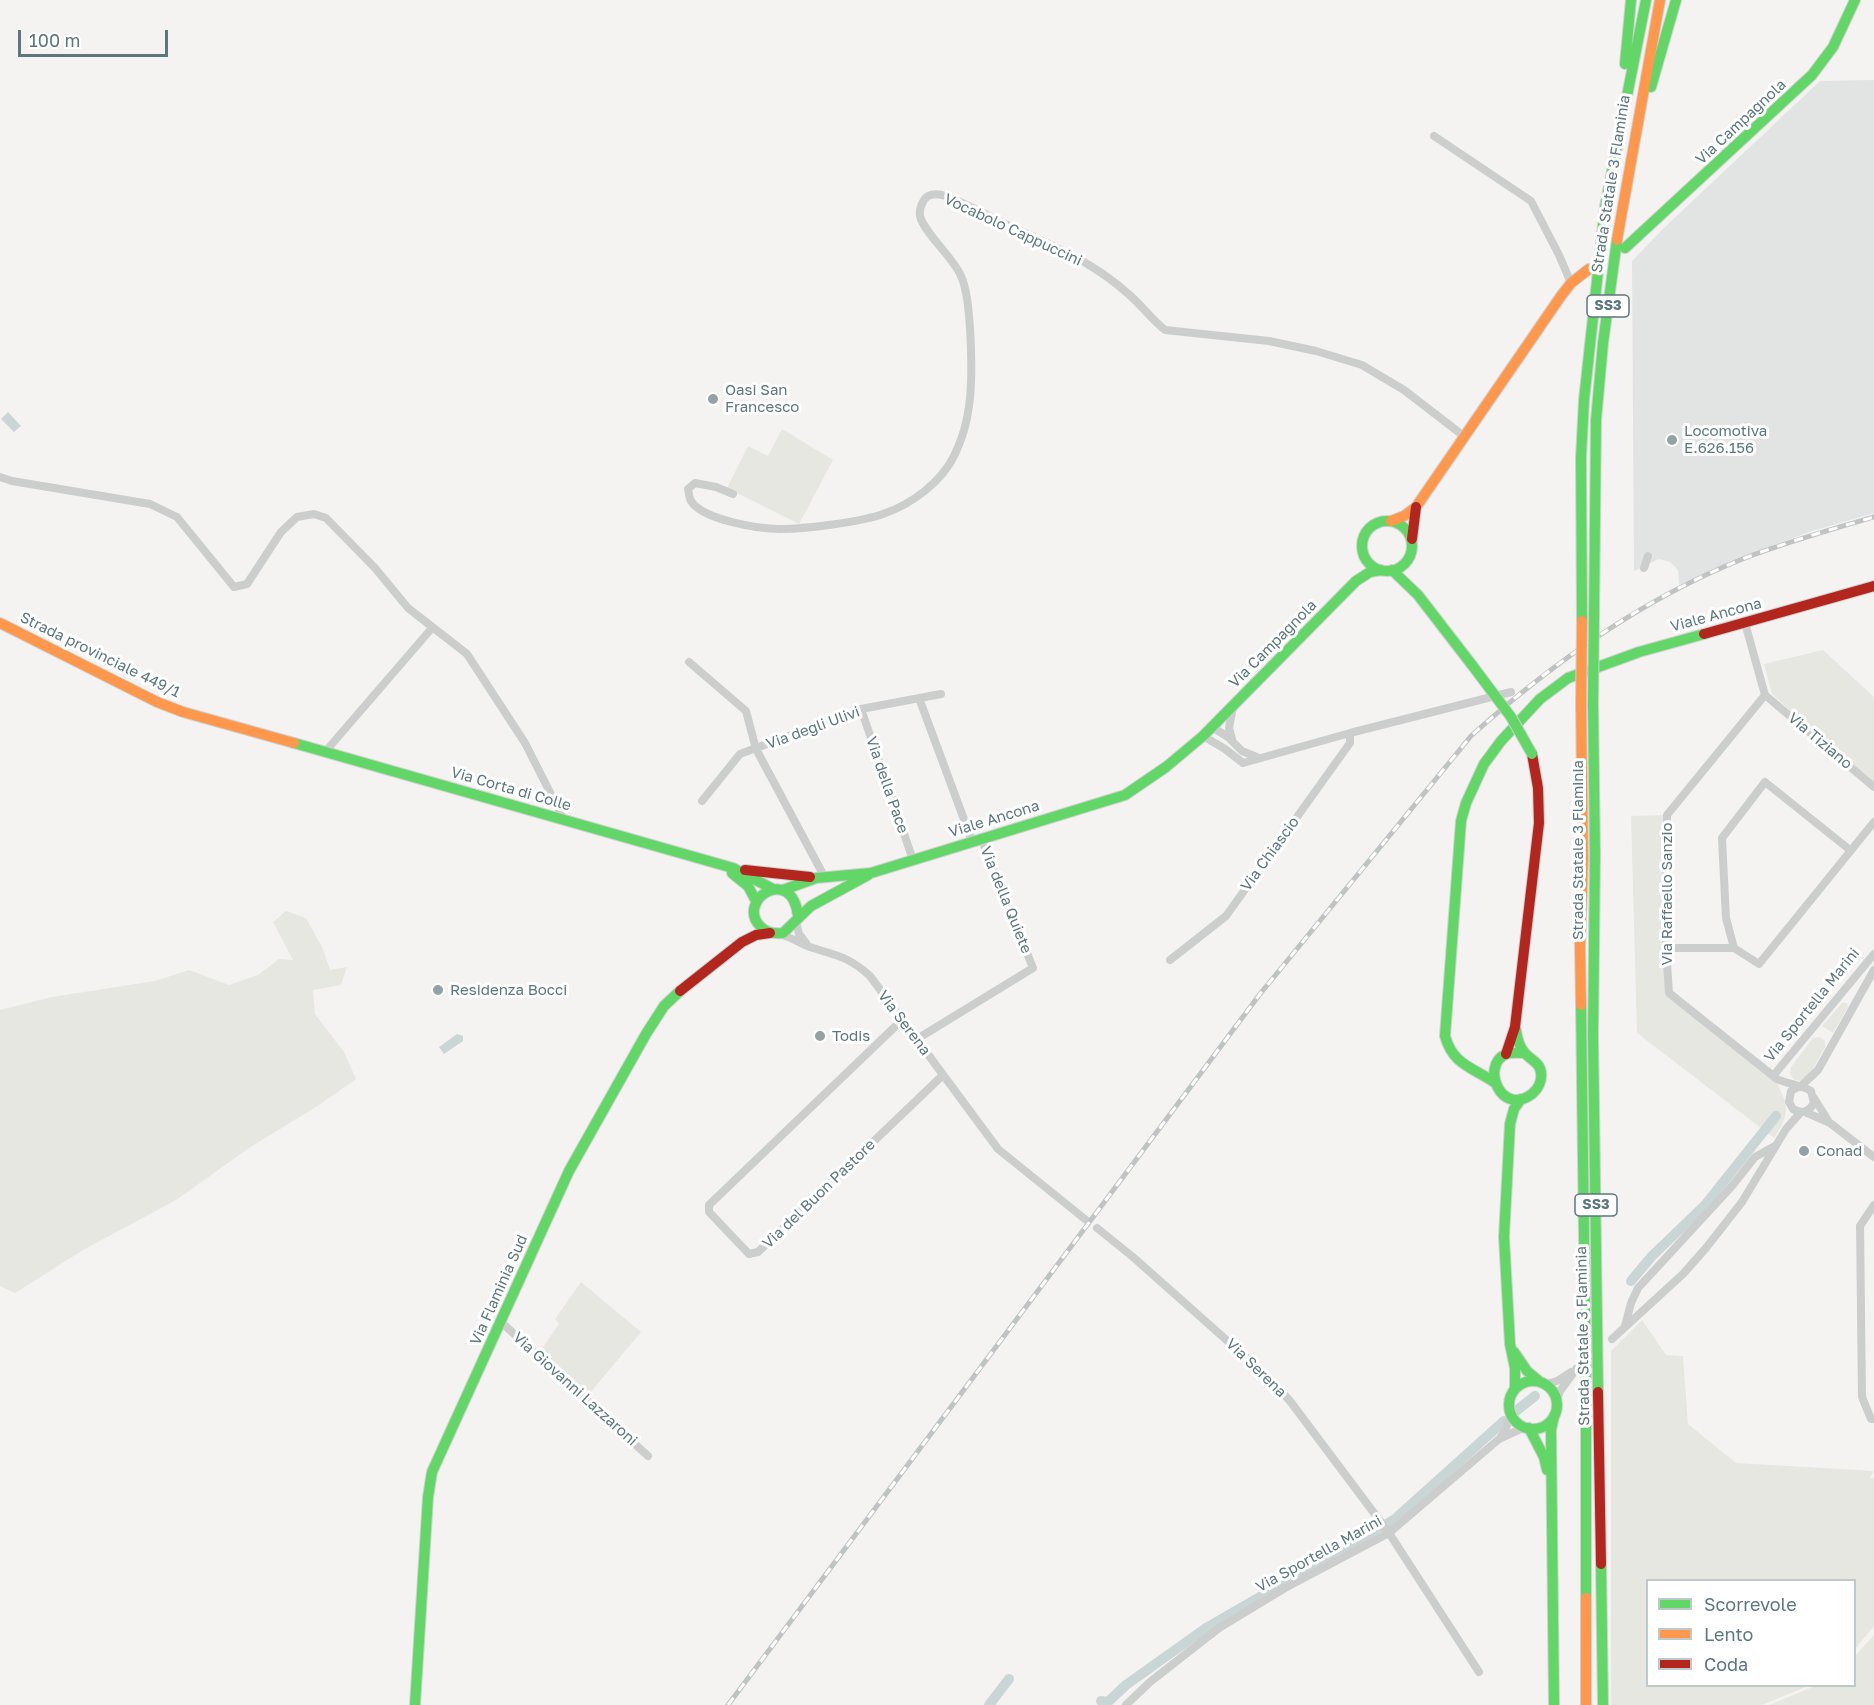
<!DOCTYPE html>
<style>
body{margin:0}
#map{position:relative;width:1874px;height:1705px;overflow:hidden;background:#f4f3f2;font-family:"Golos Text",sans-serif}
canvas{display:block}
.legend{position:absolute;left:1646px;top:1579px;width:210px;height:108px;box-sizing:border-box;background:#fff;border:2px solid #bec9cc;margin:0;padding:8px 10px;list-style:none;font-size:18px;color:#5d777f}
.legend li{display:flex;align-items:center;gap:12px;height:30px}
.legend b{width:30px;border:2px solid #bec9cc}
.scale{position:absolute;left:18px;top:30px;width:150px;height:27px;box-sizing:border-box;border:3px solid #5d777f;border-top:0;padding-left:8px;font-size:18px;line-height:21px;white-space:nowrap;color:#5d777f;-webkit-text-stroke:4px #fff;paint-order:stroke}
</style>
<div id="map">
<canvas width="1874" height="1705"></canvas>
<ul class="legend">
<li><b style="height:8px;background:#63d668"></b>Scorrevole</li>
<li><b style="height:8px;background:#ff974d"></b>Lento</li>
<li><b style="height:8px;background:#b3261e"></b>Coda</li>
</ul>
<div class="scale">100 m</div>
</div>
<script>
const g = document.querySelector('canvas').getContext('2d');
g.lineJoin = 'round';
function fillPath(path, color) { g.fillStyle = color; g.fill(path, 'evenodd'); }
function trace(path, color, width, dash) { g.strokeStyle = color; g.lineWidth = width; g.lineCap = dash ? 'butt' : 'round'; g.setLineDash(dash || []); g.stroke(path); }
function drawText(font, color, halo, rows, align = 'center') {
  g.font = font + ' "Golos Text",sans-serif'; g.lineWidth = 6; g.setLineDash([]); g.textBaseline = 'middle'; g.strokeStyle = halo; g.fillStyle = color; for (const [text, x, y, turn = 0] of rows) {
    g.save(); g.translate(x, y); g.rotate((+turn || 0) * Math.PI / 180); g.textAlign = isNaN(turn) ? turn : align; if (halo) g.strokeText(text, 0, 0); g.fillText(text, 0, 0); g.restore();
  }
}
fillPath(new Path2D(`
 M1874,80V513L1812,531L1736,559L1679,585L1678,570L1670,562L1659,559L1634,571L1632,261L1667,225L1820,81Z`), '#e2e4e3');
fillPath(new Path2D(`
 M782,429L833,460L799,524L727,488L748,446L768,456Z
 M1823,650L1874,697V785L1772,694L1764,664Z
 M1666,815L1667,994L1775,1080C1789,1105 1790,1114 1774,1138L1637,1033L1631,816Z
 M286,911L306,918L322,947L330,970L347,967L341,985L313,990L315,1014L344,1052L356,1079L319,1105L249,1148L176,1200L83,1250L15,1293L0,1286V1010L52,997L155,981L189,970L229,985L258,975L279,959L293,960L273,922Z
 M1842,1003H1847L1848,1007L1833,1033L1822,1026Z
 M1820,1037L1825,1041V1047L1808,1078L1802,1081L1794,1080L1790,1074L1791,1067L1813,1038Z
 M581,1282L641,1332L589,1394L541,1350L559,1324L555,1319Z
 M1642,1320L1666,1355L1683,1356L1688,1424L1736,1463L1874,1471L1870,1478H1874V1626L1855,1649L1854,1580H1648V1686H1808L1762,1705H1611V1351Z
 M1874,1635V1705H1769L1815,1686H1854L1855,1656Z`), '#e5e7e0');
fillPath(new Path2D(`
 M8,412L21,426L14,432L1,419Z
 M457,1034L463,1036V1041L444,1054L439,1047Z`), '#cad6d6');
trace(new Path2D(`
 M1631,1281L1652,1256L1705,1205L1776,1116
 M1516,1411L1535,1396
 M1101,1701L1108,1702L1126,1685L1206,1628L1395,1519L1504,1421
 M989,1705L1009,1679`), '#cad6d6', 10);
const fast = new Path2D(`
 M1625,64L1631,0
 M1651,87L1676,0
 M1625,248L1812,75L1833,47L1855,0
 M1362 546a25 25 0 1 1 50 0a25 25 0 1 1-50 0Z
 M1392,570L1418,595L1472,665
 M1594,615L1596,420L1603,343L1617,240
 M1582,621L1581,458L1584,400L1605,207L1646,0
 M1593,704L1595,855L1593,1036L1598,1392
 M294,743L733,868L773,889
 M732,873L748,886L756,901
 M783,890L816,878L871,873L1125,795L1166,767L1203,736L1356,581L1370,572L1381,570
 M798,916C792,863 734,901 761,927C767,933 775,934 783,933L811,906L868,875
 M1581,1005L1586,1390V1598
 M1516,1030C1517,1038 1519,1046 1524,1052C1530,1060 1540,1062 1541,1073C1542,1081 1538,1089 1532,1094C1501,1117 1480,1066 1506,1054C1512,1052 1519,1053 1525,1053
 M1494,1082C1472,1067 1453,1065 1445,1036L1461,821L1466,803L1484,764L1501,741L1540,699L1568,678L1639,652L1704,634
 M1514,1352L1527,1371L1539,1381
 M1509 1405a24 24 0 1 1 48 0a24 24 0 1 1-48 0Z
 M1515,1388V1368L1510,1344L1504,1237L1510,1124L1514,1109L1521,1099
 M1554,1416L1551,1430L1554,1705
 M1529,1428L1544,1457L1547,1470
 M1601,1564L1603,1705
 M415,1705L428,1497L432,1472L569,1171L646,1034L664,1006L680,991`);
const slow = new Path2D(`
 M1617,240L1660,0
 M1391,521L1404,516L1416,507L1561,296L1571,283L1589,269
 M0,623L157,702L183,712L294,743
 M1581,1005L1580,946L1583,859L1581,705
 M1586,1598V1705`);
const jam = new Path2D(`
 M1412,539L1416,507
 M1704,634L1874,586
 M745,870L810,877
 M680,991L742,942L756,935L770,933
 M1506,1054L1515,1027L1539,823L1538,788L1532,754
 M1598,1392L1601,1564`);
trace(fast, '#cfd1d1', 12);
trace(slow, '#cfd1d1', 12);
trace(jam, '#cfd1d1', 12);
trace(new Path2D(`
 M1434,136L1531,201L1559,255L1571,283
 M0,477L12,481L150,504L177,517L234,587L247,584L281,532L297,517L314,514L326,518L375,568L408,608L467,654L525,743L564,820
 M733,494L716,487L695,483L688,489C689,493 689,498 691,501C703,520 759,529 780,529C806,529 860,522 883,514C912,504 942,482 955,454C962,439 967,423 969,406C973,380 972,299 961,276C953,257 924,233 920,216C919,210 922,200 928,196C932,194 938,194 942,195C960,200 978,211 995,219C1026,234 1060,247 1089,265C1102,273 1115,282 1126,292C1140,303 1150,318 1165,330L1269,341L1316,351L1362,365L1404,390L1465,437
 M1644,568L1648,556
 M1745,623L1765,695L1667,815L1666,948L1669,993L1777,1079C1787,1084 1803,1085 1811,1091L1814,1103C1809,1112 1801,1114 1793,1109L1789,1102L1791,1091L1798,1087
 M689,662L746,711L756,749L824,876
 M1765,695L1874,787
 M919,698L972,841
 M861,709L913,860
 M1212,727L1228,737L1242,751L1259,758
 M1203,736L1225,749L1243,763L1350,733L1511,692
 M1232,739L1229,728L1233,707
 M325,752L432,628
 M702,801L740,754L861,709L941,694
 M1850,850L1765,782L1722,838L1726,918L1734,948L1759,964L1874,822
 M796,922L799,934L806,943
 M779,934C790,937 800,943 810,947C837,956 848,956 870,976L998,1149L1086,1220
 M1666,948H1734
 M1170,960L1226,916L1350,743V733
 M902,1020L709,1205V1212L749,1254L758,1252L943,1075
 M917,1039L1033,968L981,838
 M1773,1076L1874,954
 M1800,1087L1818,1070L1874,970
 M1814,1098L1829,1122
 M1805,1112L1830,1123L1874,1157
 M1874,1205L1860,1226L1862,1397L1871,1419H1874
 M1097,1228L1133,1257L1267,1376L1290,1401L1389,1533L1479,1672
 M501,1322L648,1456
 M1625,1326L1631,1303L1638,1288L1732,1186L1755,1157L1775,1146
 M1612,1339L1683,1274L1706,1248L1742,1202L1786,1129L1801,1112
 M1546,1384L1557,1381L1571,1372
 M1557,1401L1560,1391L1577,1368
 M1500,1438L1505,1431L1511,1414
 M1126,1705L1150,1682L1219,1628L1285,1588L1389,1533L1499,1439L1525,1427`), '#cccecd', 8);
trace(fast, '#63d668', 10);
trace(slow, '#ff974d', 10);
trace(jam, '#b3261e', 10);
const rail = new Path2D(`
 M728,1705L1260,994L1471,736C1551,664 1639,601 1740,560C1783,543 1829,530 1874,517`);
trace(rail, '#c0c3c3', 5);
trace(rail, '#fff', 3, [9]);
const fastBridge = new Path2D(`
 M1472,665L1511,717L1532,754
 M1593,704L1594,615`);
const slowBridge = new Path2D(`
 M1581,705L1582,621`);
trace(fastBridge, '#cfd1d1', 12, []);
trace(slowBridge, '#cfd1d1', 12, []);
trace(fastBridge, '#63d668', 10);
trace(slowBridge, '#ff974d', 10);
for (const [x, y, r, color] of [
 [713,399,6,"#92a2a7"],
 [1672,440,6,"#92a2a7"],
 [438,990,6,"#92a2a7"],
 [820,1036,6,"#92a2a7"],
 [1804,1151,6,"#92a2a7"]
]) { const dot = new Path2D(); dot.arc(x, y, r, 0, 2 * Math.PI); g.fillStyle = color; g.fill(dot); trace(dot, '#fff', 2); }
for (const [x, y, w] of [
 [1608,306,42],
 [1596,1205,42]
]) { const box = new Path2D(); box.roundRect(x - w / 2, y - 11, w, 22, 4.5); g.fillStyle = '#fff'; g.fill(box); trace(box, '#5d777f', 1.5); }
drawText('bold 14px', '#5d777f', null, [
 ["SS3",1608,306],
 ["SS3",1596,1205]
]);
drawText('15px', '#5d777f', '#fff', [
 ["Via Campagnola",1741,122,-43],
 ["Strada Statale 3 Flaminia",1611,184,-81],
 ["Vocabolo Cappuccini",1013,230,25],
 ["Viale Ancona",1716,615,-15],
 ["Via Campagnola",1273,644,-45],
 ["Strada provinciale 449/1",100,655,26],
 ["Via degli Ulivi",813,728,-20],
 ["Via Tiziano",1820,741,40],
 ["Via della Pace",887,785,71],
 ["Via Corta di Colle",511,789,16],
 ["Viale Ancona",994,819,-17],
 ["Strada Statale 3 Flaminia",1578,850,-90],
 ["Via Chiascio",1270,854,-54],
 ["Via Raffaello Sanzio",1667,894,-90],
 ["Via della Quiete",1006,900,68],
 ["Via Sportella Marini",1812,1005,-51],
 ["Via Serena",904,1023,53],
 ["Via del Buon Pastore",819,1194,-44],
 ["Via Flaminia Sud",499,1290,-66],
 ["Strada Statale 3 Flaminia",1583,1336,-91],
 ["Via Serena",1256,1368,44],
 ["Via Giovanni Lazzaroni",575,1389,42],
 ["Via Sportella Marini",1319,1554,-29]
]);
drawText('15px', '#5d777f', '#fff', [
 ["Oasi San",725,390],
 ["Francesco",725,407],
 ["Locomotiva",1684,431],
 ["E.626.156",1684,448],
 ["Residenza Bocci",450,990],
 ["Todis",832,1036],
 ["Conad",1816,1151]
], 'left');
</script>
